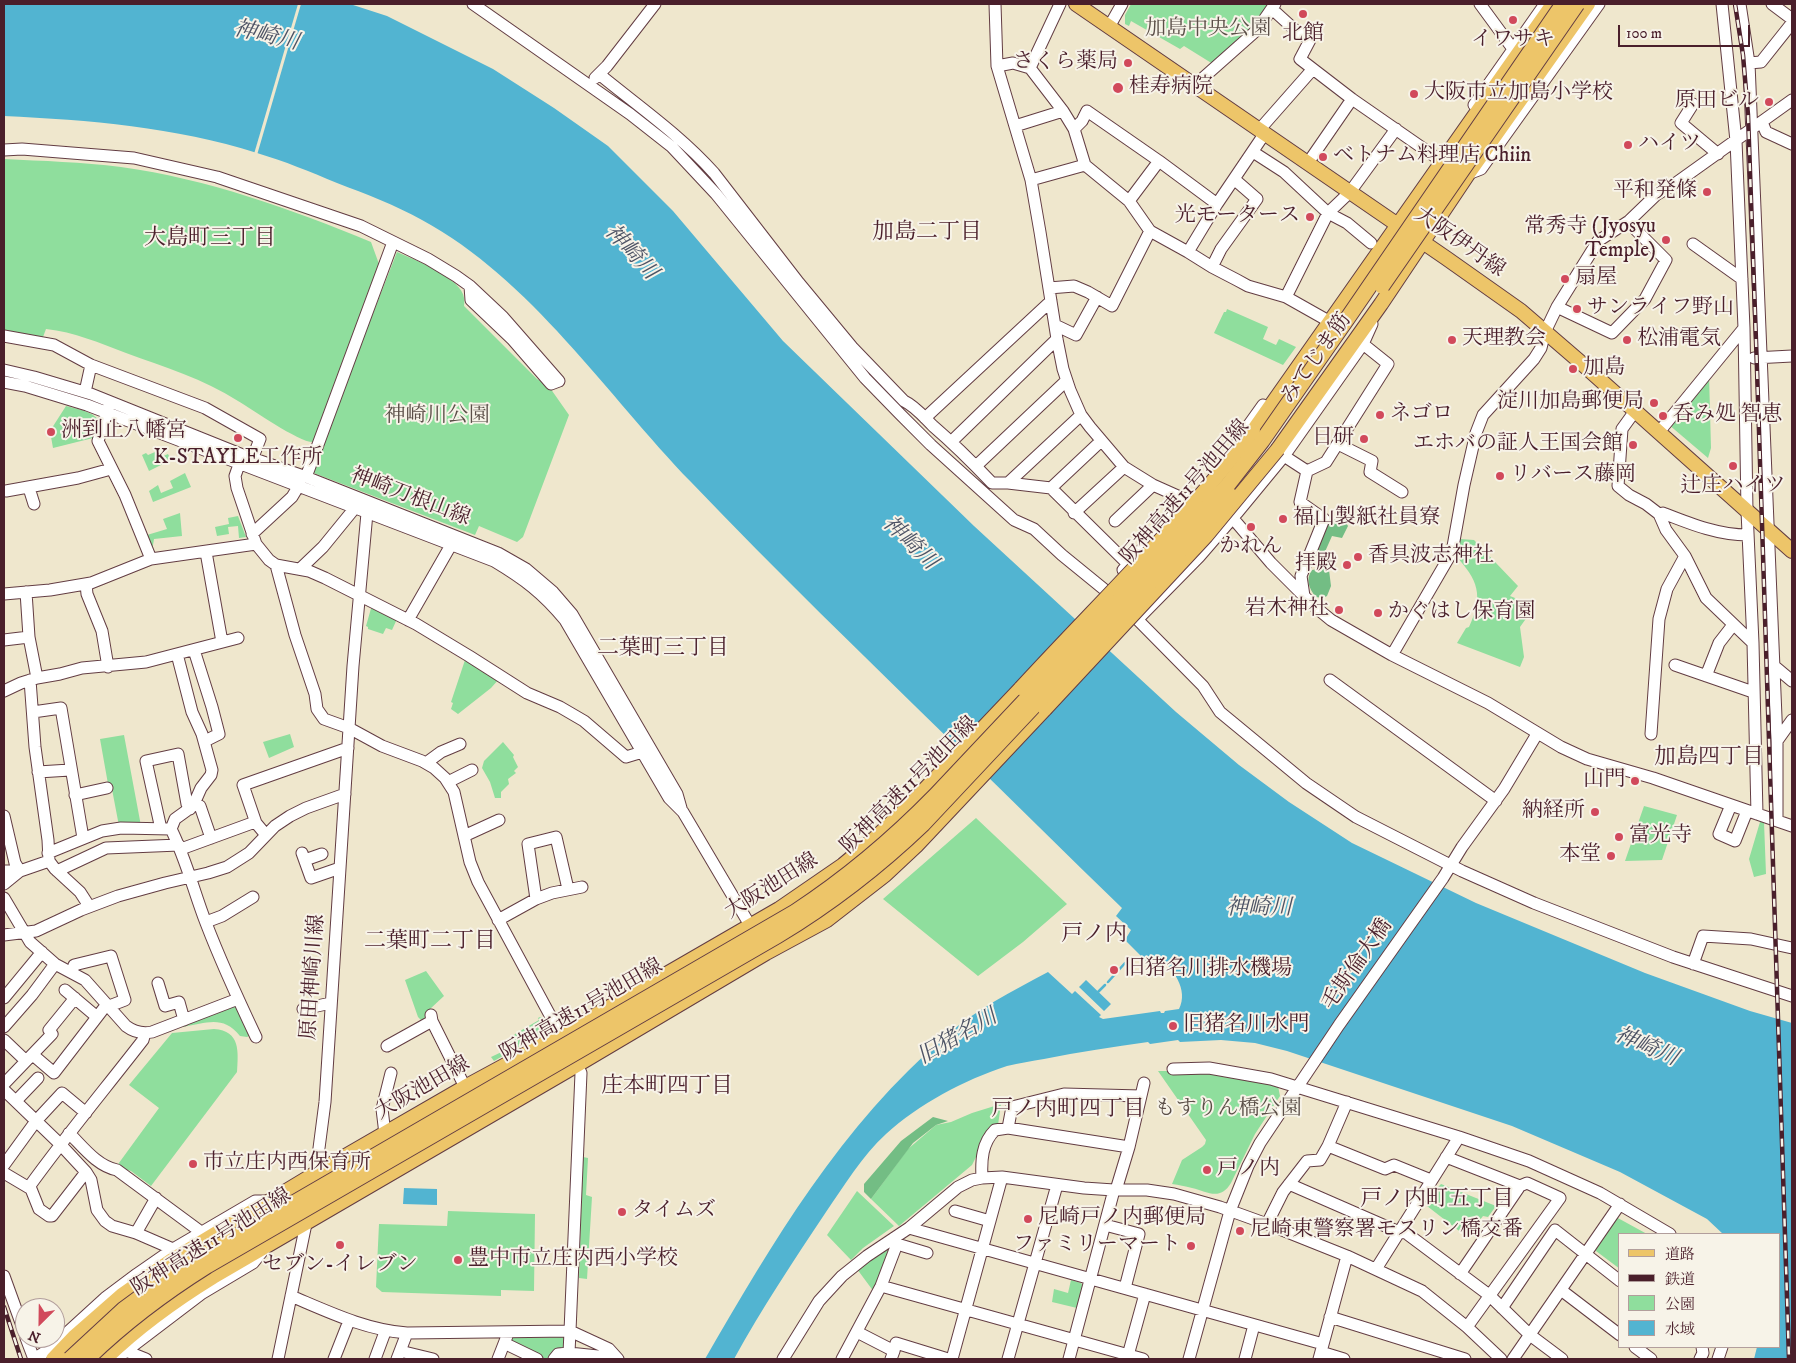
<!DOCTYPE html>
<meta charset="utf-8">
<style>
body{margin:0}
#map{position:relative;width:1796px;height:1363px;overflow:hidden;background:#efe7cd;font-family:"IM FELL DW Pica","Noto Serif JP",serif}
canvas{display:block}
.frame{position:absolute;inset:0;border:5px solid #4a1f2b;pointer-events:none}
.legend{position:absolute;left:1618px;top:1233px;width:162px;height:115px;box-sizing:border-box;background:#f7f3e8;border:1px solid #b29e9c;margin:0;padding:6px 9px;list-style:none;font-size:15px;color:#4a1f2b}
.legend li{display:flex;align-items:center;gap:10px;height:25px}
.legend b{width:25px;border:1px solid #b29e9c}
.north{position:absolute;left:15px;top:1298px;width:50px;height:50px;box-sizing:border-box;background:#f7f3e8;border:1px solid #b29e9c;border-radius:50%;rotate:203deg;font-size:14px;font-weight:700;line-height:20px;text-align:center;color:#4a1f2b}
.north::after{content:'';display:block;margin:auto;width:18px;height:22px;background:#d1495b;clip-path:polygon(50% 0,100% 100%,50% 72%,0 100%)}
.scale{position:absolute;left:1618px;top:25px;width:132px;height:22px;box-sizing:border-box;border:2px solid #4a1f2b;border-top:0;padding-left:6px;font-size:15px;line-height:18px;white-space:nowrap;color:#4a1f2b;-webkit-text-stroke:4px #f7f3e8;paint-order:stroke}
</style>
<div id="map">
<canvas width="1796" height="1363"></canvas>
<div class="frame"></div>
<ul class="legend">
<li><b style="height:6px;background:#edc569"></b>道路</li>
<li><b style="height:6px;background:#4a1f2b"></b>鉄道</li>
<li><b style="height:14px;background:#8fde9d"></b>公園</li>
<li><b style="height:14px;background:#52b4d1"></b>水域</li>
</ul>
<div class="north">N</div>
<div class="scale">100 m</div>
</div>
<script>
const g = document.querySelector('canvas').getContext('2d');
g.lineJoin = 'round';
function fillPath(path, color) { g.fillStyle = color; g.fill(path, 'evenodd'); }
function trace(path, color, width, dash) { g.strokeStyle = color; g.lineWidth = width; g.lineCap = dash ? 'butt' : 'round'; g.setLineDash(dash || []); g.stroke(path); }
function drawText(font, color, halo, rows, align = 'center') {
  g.font = font + ' "IM FELL DW Pica","Noto Serif JP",serif'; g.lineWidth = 4; g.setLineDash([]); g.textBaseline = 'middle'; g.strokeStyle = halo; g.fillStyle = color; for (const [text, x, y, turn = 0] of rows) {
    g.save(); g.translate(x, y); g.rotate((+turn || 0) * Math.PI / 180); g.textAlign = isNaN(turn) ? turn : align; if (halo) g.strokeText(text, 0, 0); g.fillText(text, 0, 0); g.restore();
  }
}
fillPath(new Path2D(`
 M1131,4H1268C1254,29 1234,45 1213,64L1184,46L1180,49L1131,21L1129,26L1125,24V15Z
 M4,159C43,161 82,162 121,167C208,179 291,209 371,242L379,264L314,442C301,444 252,409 238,401C204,379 164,367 126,353C100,343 74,332 46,329L43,337H33L4,332Z
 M397,252C413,259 462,278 464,298C465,301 464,303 464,306L537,379L548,385L569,415L523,537L517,542L479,526L475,535L311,472Z
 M1227,309L1268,327L1263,339L1276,345L1279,339L1296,347L1283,365L1214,333L1224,312H1226Z
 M1709,374L1711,448L1708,458L1668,424Z
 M66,406C77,409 93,411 99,421L93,438L53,448L50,431Z
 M155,452L159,458L168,454L171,460L149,471L142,455L146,453L148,455Z
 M185,473L191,487L153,502L149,491L158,485L161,493L173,488L170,481Z
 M180,513L182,536L154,539L152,551L147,535L167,529L163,519Z
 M238,516L246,537L239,538L238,526L228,527L229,534L217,536L215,527L229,524L228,518Z
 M1460,539L1474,540L1518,586L1510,596L1535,606L1520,627L1524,657L1520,667L1457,643L1466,628L1469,627C1484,595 1478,580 1455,555Z
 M372,605L397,619L392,630L386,628L383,634L368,629V627L366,626Z
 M466,657L499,679L491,688L458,714L451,709L453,703L451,702Z
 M290,734L294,747L269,758L263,742Z
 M124,735L141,826H119L111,784H108L100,739Z
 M503,742L514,755L513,757L518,767L514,771L516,773L508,779L509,784L501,792V798H495L490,782L482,768L484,761Z
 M1644,806L1677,815L1662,860L1625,861Z
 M976,818L1067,904L1023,942L978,976L883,899Z
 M1760,822H1764L1766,874L1754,877L1749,859Z
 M426,971L444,996L430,1009L432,1011L424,1023L418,1017L405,980Z
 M234,1005L238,1007L251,1035L247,1037L240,1036C223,1015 207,1023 183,1027L182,1024Z
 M540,1017H546L552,1028L494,1061L491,1057L510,1048V1042L512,1040V1038L515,1034L539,1020L538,1018Z
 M214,1029C241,1031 238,1052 237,1072L151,1186L131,1171L116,1167L159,1108L129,1085L172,1033Z
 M1158,1071C1199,1070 1239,1075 1278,1086L1280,1096L1255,1134L1231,1183C1220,1201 1208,1192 1192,1188C1185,1186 1179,1185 1172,1184L1182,1160L1202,1147L1205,1144L1206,1140Z
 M1001,1104L998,1125L988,1133L972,1165L899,1226L871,1199L908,1149L936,1125L951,1122L972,1113Z
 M583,1157L588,1158L586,1195L592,1197L587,1279L579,1278Z
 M1441,1184L1496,1206L1488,1217L1483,1216L1467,1237L1427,1206L1429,1197Z
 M857,1191L894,1226L863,1248L851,1260L827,1235Z
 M448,1211L535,1214L534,1291L501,1290V1296L382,1292L376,1287L379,1224L447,1226Z
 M1616,1217L1647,1234H1620V1269L1596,1251L1595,1248Z
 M890,1246L874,1292L857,1269Z
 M1071,1280L1081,1283L1083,1286L1077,1308L1052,1302L1054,1289L1068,1293Z
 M564,1337L566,1339V1348L551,1359H544L510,1342L511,1338Z`), '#8fde9d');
fillPath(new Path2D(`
 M1331,518L1346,523L1348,526L1342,538L1332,536L1324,554L1317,552V550Z
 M1324,568L1329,570L1331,586L1327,596L1323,598L1316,597C1309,589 1305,579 1312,570Z
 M933,1117L948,1121L936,1125L913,1143L871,1199L864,1192V1184L901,1141Z`), '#73bd84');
fillPath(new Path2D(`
 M4,4H350L387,16L493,69L554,108L608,146L673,211L783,341L974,526L1176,712L1239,765L1289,802L1352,843L1476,903L1645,973L1750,1011L1792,1023V1359H1754L1757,1347H1780V1234H1723L1707,1219L1620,1172L1512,1126L1287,1051L1255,1043L1221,1040L1180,1042L1178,1040L1150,1044L1148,1042C1113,1047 1079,1052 1044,1059C1032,1061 1019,1063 1007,1066C964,1080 919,1104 886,1134C862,1156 844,1186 826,1212C794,1260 762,1308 734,1359H705C772,1243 842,1124 946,1036C976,1009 1013,991 1048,972L1072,994L1075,991L1101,1015L1099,1017L1103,1019L1160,1011L1161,1013H1164L1165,1011L1179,1009C1189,990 1173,968 1158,956L1147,962L1125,940L1131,930L1116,916L1122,908C1066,854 1010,798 954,744C865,657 777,572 691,482C606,394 531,279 422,220C395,205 366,194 337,183C311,172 284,161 257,153C175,127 89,120 4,116Z
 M1086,980L1111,1004L1104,1011L1079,987Z
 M404,1188L437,1189V1205L403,1204Z`), '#52b4d1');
fillPath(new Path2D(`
 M298,4H301L257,155L254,154Z`), '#efe7cd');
trace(new Path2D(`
 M1108,982L1125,963
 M1097,993L1105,985`), '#52b4d1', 2.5);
const minor = new Path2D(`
 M473,4L630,114L672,147L716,194L865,378L900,414L931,445L1014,520L1034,529L1062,555L1116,599
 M995,4L997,66L1031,180L1040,232L1057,339L1063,369L1070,390L1081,415L1090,427L1124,467L1153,485L1200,506
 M1060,4L1030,68L1063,111L1074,129L1085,165L1129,201L1150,231L1188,252L1212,267L1237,280L1248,286L1286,297L1325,319
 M1480,4L1513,49
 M1722,4L1736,141L1744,328L1747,511L1753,643L1757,814
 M1740,4L1749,63L1777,741V820
 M1772,4L1792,19
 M1272,9L1294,29L1310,40L1300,59L1352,99L1437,158
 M1109,27L1122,4
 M1749,63L1761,62L1792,23
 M997,66L1013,63L1030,68
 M599,74C638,106 680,135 714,173L799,283L852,347L904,401C915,406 924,417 933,426C954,444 973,463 992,483H1008L1051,488L1128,564
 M595,78L607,66L655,4
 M1195,85L1257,30L1275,4
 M1693,104L1681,123L1718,154
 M1474,105L1545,4
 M1762,122L1766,132L1792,144
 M1015,126L1063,111
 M1074,129L1082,121L1087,111L1159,161L1217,204
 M1260,129L1312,70
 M4,150L22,149L134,158L217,177L361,226L428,259L456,276L470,286L503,317L559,381L551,384L512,339L471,300L470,286
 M1253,152L1284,172L1328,213L1347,223L1371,243
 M1312,157L1352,99
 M1468,174L1481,169L1599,4
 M1031,180L1085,165
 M1129,201L1159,161
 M1693,244L1742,279
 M1188,252L1217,204L1265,133
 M1212,267L1221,249L1257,199L1234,179
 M1049,288L1074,286L1088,292L1112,306L1150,231
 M1286,297L1328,213L1350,192L1396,129
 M1557,307L1612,333L1645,299L1666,260L1632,226L1629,221
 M1055,325L1076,335L1097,297
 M4,336L54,345L91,365L205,408L260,439L253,457
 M1754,358L1792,356
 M4,370L34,377L91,394L243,455L306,477L498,553L526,569L553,592L572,614L677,794L681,808
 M4,382L25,386L87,405L494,561C524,579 543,593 565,620L669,798L683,812L754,932
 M85,392L91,365
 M1635,411L1622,429L1618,486L1629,495L1646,504L1659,514L1666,530L1685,556L1706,598L1753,643
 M925,418L1051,301
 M1659,432L1744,328
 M1238,440L1263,405
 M951,442L1057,339
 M1338,444L1372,461L1370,472L1402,492
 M1284,456L1307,471
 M241,459L235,476L237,488L256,544L269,560L276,565L309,571L325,578L416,624L469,656L527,693L560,707L584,721L626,757L649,750
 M976,466L1066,381
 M306,477L393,242
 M1008,483L1081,415
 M29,488L34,504
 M1051,488L1101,441
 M6,491L78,478L111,469
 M1074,513L1124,467
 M1217,513L1236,522L1271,563L1314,606L1331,620L1392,655L1488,703L1561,747L1587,759L1653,778L1792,826
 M1659,514L1663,513C1691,524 1718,535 1748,535
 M1115,521L1153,485
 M252,534L292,497L298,487
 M206,552L222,642
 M151,559L256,544
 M276,565L295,635L315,694L317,709L324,719L349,728L382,746L422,761L434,768L445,778L454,792L470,862L478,882L565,1043
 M300,569L323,547L354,509
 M1123,570L1190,497
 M86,584L87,594L102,631L108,667
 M26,592L29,637L37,678
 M4,594L50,590L91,583L151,559L125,495L98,441L109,406
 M1304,596L1301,576L1324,519L1300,502L1307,471L1326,462L1388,364L1363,344
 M1128,610L1203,686L1220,712L1306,783L1356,817L1462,871L1534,903L1673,957L1792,996
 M1138,619L1199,557L1237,513L1284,456L1363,344L1372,324
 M408,620L451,545
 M4,640L29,637
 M194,650L212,707L219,734L205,741
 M1392,655L1452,552L1464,485L1476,433L1483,415L1534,359L1541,348L1545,332L1557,307L1598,241L1629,221L1656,195L1676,183L1792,100
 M1675,665L1753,692
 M1773,665L1792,681
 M1706,676L1719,643L1733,625
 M30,680L35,747L48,840L49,861L55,869L80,892L89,906
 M1330,680L1496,801
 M4,691L21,683L37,678L60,674L82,668L146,662L238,638
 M33,712L61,708L83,838
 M1651,734L1659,619L1667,589L1685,556
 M1777,741L1792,720
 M426,763L441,752L460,744
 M38,772L70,770
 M448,782L472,770
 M75,795L107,788
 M1731,805L1719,834L1735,841L1747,811
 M200,806L211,838
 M4,816L15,863L20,871
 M161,829L146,761L178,754L187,804L190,809
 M171,829L175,819L193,806L201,788L211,775L212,770L202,734L192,712L177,654
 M266,835L256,823L243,785L348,748
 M464,836L499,820
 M181,849L255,822
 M48,853L102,831L121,828L171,829C186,859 194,892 206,923C221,962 238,999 256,1037
 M302,853L311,878L340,868
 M305,860L322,854
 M4,871H20
 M57,871L106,848L179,845
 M4,884L20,871L49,861
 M4,898L30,942L55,964L85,980L126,1026C134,1032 142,1034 152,1032L238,999
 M536,899L528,844L556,837L568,889
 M498,920L536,899L552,893L582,887
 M206,922L222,916L253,897
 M4,935L36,931L81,910L118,896L165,883L208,873L227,867L249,853L275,826L290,816L306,808L345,794
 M1693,964L1703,936L1751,939L1792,948
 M158,983L165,1006L179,1002L184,1020
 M65,990L97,1017
 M4,998L42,952
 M303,1009L331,1003
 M431,1015L432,1021L465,1087
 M4,1027L32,995L55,964
 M4,1040L26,1061
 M387,1046L432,1021
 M33,1055L54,1073L104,1008L125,1000L111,956L74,965L72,973
 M574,1059L581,1073L570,1331L609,1349L618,1359
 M1173,1069L1209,1068L1271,1079L1459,1137L1529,1161L1600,1193L1670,1234
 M4,1084L52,1034L49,1030L75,998
 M4,1090L60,1144L86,1172L91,1180L97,1210L105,1221L112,1226L136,1233L173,1249
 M16,1101L38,1078
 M1008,1128L1012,1107L1064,1094L1141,1096
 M69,1133C83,1147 97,1166 117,1170L201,1232
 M385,1134L382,1109L391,1073
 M1328,1146L1385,1169L1394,1165L1431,1180
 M1446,1157L1520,1186L1527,1183L1560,1198L1467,1327
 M4,1165L36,1121L62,1093L86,1113
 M4,1173L31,1189L39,1209L49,1216H52L86,1172
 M982,1178C981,1160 982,1143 995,1130L1008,1128L1129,1147L1144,1083
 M315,1179L325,1102L353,666L367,513
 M1289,1184L1399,1232L1406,1233L1489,1295L1530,1335L1562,1359
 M29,1187C65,1137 105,1089 143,1040L145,1033
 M1116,1190L1129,1147
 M955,1211L990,1221
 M1267,1224L1283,1192L1307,1161L1320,1160L1328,1146L1347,1102
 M1105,1225L1139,1234L1125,1288
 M909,1228L1323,1344
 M136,1233L156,1198
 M897,1244L927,1253
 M1376,1269L1459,1137
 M1460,1274L1520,1186
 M4,1276L25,1334
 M881,1286L1143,1359
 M1561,1290L1620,1335
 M291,1296C329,1312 366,1330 407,1333L570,1331L569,1353
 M1502,1308L1555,1230L1620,1281
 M1330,1317L1465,1359
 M857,1332L894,1351L891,1359
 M26,1338L34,1359
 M506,1344L537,1359
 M1635,1347L1651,1359
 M126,1351L146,1359
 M400,1351L433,1359
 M894,1351L896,1343L948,1359
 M1321,1352L1344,1359
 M34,1359L48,1350L105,1298L137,1274L173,1249L255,1201H270
 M117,1359L126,1351L201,1294L253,1263L265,1248
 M278,1359L307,1219
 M334,1359L349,1321
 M375,1359L385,1332
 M397,1359L407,1333
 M498,1359L507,1336
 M554,1359L558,1354L569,1353L617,1358
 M783,1359L819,1301L842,1276L867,1256L909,1228L958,1187L972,1180L982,1178L1002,1177L1084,1188L1114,1190H1147L1174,1194L1220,1207L1267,1224L1347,1256L1422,1291L1467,1327L1501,1359
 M842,1359L881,1286L897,1244L894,1238
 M952,1359L1002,1177
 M1008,1359L1057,1185
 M1069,1359L1114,1190
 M1127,1359L1145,1294
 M1189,1359L1230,1211L1248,1166L1260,1143L1339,1025L1443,878L1462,847L1504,789L1537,734
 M1245,1359L1254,1325
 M1319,1359L1347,1256
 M1513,1359L1620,1204
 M1700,1359L1703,1353L1702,1347
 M1718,1359L1722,1347`);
const major = new Path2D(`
 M1076,4L1446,258L1521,311L1579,361L1792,551
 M1253,431L1553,4
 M1278,449L1381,304L1468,174L1588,4
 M53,1359L74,1337L122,1295L172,1260L316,1173L465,1087L561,1035L779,909L843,865L874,839L907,808L1021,688
 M105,1359C138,1327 174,1301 213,1277L577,1065L766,953L827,920L885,875L916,846L1045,709`);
trace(minor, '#633d43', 13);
trace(major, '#633d43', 16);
trace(minor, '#fff', 11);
trace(major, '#edc569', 14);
const rail = new Path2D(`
 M1735,4L1743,55L1748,115L1757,369L1789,1359
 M4,1307L21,1359`);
trace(rail, '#4a1f2b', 4.5);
trace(rail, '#f7f3e8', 2.5, [8]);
const majorBridge = new Path2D(`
 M1021,688C1099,603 1183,523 1253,431
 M1045,709L1206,536L1278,449`);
const highwayBridge = new Path2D(`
 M1382,286L1577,4
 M70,1359L124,1309L173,1273L795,912C847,878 893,839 936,795L1227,486L1262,441L1347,319L1563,4
 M87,1359C124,1323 164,1293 207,1266L777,936C830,904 878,867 923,824L1231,496`);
trace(majorBridge, '#633d43', 16, []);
trace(highwayBridge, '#633d43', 17, []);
trace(majorBridge, '#edc569', 14);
trace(highwayBridge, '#edc569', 15);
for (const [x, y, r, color] of [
 [1303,14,5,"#d1495b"],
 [1513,20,5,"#d1495b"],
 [1128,63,5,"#d1495b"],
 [1118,88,6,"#d1495b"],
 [1414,94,5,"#d1495b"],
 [1769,102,5,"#d1495b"],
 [1628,145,5,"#d1495b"],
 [1323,157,5,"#d1495b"],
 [1707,192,5,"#d1495b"],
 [1310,217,5,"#d1495b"],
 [1666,240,5,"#d1495b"],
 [1565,279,5,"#d1495b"],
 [1577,309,5,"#d1495b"],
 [1452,340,5,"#d1495b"],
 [1627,340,5,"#d1495b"],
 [1573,369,5,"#d1495b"],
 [1654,403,5,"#d1495b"],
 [1380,415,5,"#d1495b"],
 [1663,416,5,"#d1495b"],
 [51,432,5,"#d1495b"],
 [238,438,5,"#d1495b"],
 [1364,439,5,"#d1495b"],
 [1633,445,5,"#d1495b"],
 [1733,466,5,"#d1495b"],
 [1500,476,5,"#d1495b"],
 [1283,519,5,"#d1495b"],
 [1251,527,5,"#d1495b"],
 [1358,557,5,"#d1495b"],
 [1347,565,5,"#d1495b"],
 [1339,610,5,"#d1495b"],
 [1378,613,5,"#d1495b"],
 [1635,781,5,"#d1495b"],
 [1595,812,5,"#d1495b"],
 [1619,837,5,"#d1495b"],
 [1611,856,5,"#d1495b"],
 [1114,970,5,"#d1495b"],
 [1173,1026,5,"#d1495b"],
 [193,1164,5,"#d1495b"],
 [1207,1170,5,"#d1495b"],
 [622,1212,5,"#d1495b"],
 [1028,1219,5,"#d1495b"],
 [1240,1231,5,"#d1495b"],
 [340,1245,5,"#d1495b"],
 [1191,1246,5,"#d1495b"],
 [458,1260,5,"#d1495b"]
]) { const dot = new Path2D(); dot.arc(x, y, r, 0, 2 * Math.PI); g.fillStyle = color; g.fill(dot); trace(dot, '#f7f3e8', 2); }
drawText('21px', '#5b4f48', '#f7f3e8', [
 ["加島中央公園",1208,30],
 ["神崎川公園",437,417],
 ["もすりん橋公園",1228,1110]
]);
drawText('21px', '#4a1f2b', '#f7f3e8', [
 ["北館",1303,35,"center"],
 ["イワサキ",1513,41,"center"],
 ["さくら薬局",1118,63,"right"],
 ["桂寿病院",1129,88],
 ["大阪市立加島小学校",1424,94],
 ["原田ビル",1759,102,"right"],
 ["ハイツ",1638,145],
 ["ベトナム料理店 Chiin",1333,157],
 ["平和発條",1697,192,"right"],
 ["光モータース",1300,217,"right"],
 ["常秀寺 (Jyosyu",1656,228,"right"],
 ["Temple)",1656,252,"right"],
 ["扇屋",1575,279],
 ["サンライフ野山",1587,309],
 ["天理教会",1462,340],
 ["松浦電気",1637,340],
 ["加島",1583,369],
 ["淀川加島郵便局",1644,403,"right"],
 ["ネゴロ",1390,415],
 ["呑み処 智恵",1673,416],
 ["洲到止八幡宮",61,432],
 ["日研",1354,439,"right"],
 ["エホバの証人王国会館",1623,445,"right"],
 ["K-STAYLE工作所",238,459,"center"],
 ["リバース藤岡",1510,476],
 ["辻庄ハイツ",1733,487,"center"],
 ["福山製紙社員寮",1293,519],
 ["かれん",1251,548,"center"],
 ["香具波志神社",1368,557],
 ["拝殿",1337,565,"right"],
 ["岩木神社",1329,610,"right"],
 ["かぐはし保育園",1388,613],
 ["山門",1625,781,"right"],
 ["納経所",1585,812,"right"],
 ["富光寺",1629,837],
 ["本堂",1601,856,"right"],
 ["旧猪名川排水機場",1124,970],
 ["旧猪名川水門",1183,1026],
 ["市立庄内西保育所",203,1164],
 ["戸ノ内",1217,1170],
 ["タイムズ",632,1212],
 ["尼崎戸ノ内郵便局",1038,1219],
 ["尼崎東警察署モスリン橋交番",1250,1231],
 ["ファミリーマート",1181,1246,"right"],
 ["豊中市立庄内西小学校",468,1260],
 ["セブン-イレブン",340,1266,"center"]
], 'left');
drawText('21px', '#4a1f2b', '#f7f3e8', [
 ["大阪伊丹線",1459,243,35],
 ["みてじま筋",1317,359,-55],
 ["阪神高速11号池田線",1186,493,-49],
 ["神崎刀根山線",410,498,21],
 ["阪神高速11号池田線",910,786,-45],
 ["大阪池田線",772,887,-32],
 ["毛斯倫大橋",1358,965,-55],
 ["原田神崎川線",314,977,-86],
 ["阪神高速11号池田線",582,1011,-30],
 ["大阪池田線",423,1089,-30],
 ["阪神高速11号池田線",212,1243,-32]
]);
drawText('italic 22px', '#4d5365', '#f7f3e8', [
 ["神崎川",266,37,13],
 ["神崎川",630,253,47],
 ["神崎川",909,544,44],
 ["神崎川",1259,909],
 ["旧猪名川",958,1038,-30],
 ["神崎川",1646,1048,23]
]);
drawText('22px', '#4a1f2b', '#f7f3e8', [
 ["加島二丁目",927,233],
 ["大島町三丁目",210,239],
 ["二葉町三丁目",663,649],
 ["加島四丁目",1709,758],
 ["戸ノ内",1094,935],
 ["二葉町二丁目",430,942],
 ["庄本町四丁目",667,1087],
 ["戸ノ内町四丁目",1068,1110],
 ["戸ノ内町五丁目",1437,1200]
]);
</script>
